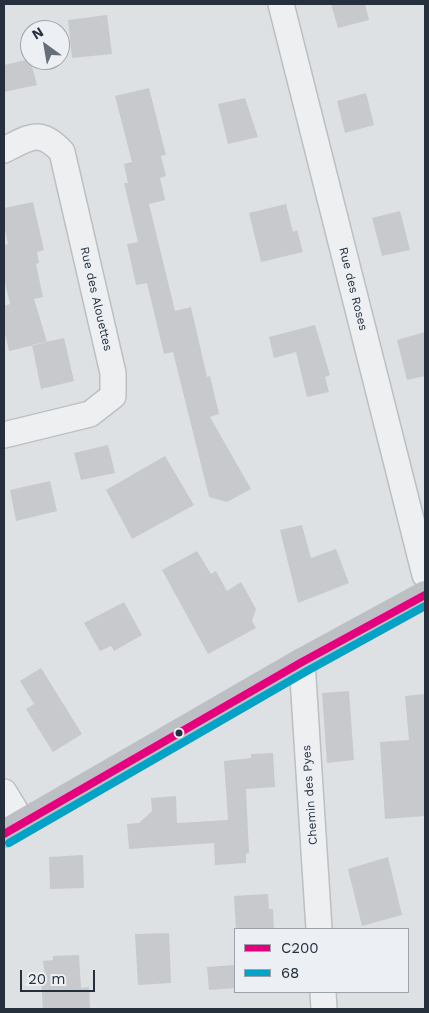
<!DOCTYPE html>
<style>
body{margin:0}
#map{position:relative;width:429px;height:1013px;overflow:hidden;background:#dee1e4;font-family:"Work Sans",sans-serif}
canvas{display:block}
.frame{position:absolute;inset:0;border:5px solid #26303c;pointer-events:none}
.legend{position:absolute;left:234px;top:928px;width:175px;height:65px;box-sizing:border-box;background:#ecf0f4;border:1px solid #9da3aa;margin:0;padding:6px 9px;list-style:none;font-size:15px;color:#26303c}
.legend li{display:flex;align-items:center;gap:10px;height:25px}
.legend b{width:25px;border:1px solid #9da3aa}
.north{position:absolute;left:20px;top:20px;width:50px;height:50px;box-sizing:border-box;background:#ecf0f4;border:1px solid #9da3aa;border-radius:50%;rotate:328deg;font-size:14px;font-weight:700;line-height:20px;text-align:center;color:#26303c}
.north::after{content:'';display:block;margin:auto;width:18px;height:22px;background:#666e77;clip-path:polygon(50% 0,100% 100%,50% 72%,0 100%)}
.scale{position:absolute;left:20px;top:970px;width:75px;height:22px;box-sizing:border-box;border:2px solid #26303c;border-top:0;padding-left:6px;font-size:15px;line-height:18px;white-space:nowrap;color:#26303c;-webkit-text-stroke:4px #ecf0f4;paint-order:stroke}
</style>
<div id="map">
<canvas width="429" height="1013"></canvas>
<div class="frame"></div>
<ul class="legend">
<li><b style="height:6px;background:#e5007d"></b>C200</li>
<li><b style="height:6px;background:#02a3c7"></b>68</li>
</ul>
<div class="north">N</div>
<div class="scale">20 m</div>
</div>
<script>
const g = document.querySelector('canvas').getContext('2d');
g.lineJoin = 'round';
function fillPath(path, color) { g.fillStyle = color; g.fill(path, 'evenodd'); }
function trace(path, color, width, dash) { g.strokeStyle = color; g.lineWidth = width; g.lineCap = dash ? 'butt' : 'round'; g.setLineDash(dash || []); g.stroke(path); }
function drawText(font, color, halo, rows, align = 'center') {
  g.font = font + ' "Work Sans",sans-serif'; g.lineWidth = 4.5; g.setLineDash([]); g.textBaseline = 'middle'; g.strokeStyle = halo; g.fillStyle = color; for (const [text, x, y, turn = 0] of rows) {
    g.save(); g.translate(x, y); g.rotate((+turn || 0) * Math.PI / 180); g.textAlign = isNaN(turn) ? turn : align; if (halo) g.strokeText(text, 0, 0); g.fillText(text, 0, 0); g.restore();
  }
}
fillPath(new Path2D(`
 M331,4H365L369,20L338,28Z
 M107,15L112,54L72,58L68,20Z
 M30,59L37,85L4,92V65Z
 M149,88L166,155L161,156L166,176L160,178L165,200L149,204L175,311L191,307L207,377L210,376L219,414L210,417L251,489L227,502L209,497L173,352L164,354L147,283L136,285L127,244L138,242L124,183H128L124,164L132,162L115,96Z
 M366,93L374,125L345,133L337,101Z
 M245,98L258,137L228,144L218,104Z
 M33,202L44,250L37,252L39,263L36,264L43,297L34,299L47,342L9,351L4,329V306L10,304L4,278V245L8,244L4,225V208Z
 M286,204L293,232L297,230L303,252L261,262L249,213Z
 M400,211L410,250L382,256L372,218Z
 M315,325L330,375L325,377L329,392L307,397L296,352L274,358L269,337Z
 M425,332V376L407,380L397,340Z
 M64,338L74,381L41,389L32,345Z
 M108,445L115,473L81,480L74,453Z
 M165,456L194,505L132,539L106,490Z
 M50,481L57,511L16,521L10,490Z
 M302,525L311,558L336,549L349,583L298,603L280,530Z
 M197,551L211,574L216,571L227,591L241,582L256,609L252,621L256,628L208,654L162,570Z
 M124,602L142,635L114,651L111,646L100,651L84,623Z
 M41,668L82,734L53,752L26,709L34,704L20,681Z
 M349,691L354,760L327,763L322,693Z
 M425,694V816L385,819L380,742L409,740L405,696Z
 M273,753L275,787L246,789L249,853L246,854V863L215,865L214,843L129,849L127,824L139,823L152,811L151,798L176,796L177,823L228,820L224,761L251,758V754Z
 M83,855L84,888L50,889L49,857Z
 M388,857L402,915L362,926L348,869Z
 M268,894L269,909H273L274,929H236L234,896Z
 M169,933L171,983L138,985L135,934Z
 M79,955L81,988L89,987L90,1009H43L41,976H45L43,961L53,960V956Z
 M235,965V988L209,990L207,967Z`), '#c7c9cc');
const street = new Path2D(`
 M281,4L425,575
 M4,150C30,137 40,128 62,152L113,373V396L90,414L4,435
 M302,662L319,929
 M4,792L23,823
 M323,992L324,1009`);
trace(street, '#bdbfc2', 28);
trace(street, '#eeeff1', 25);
trace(new Path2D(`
 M4,834L302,662L425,595`), '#bcc0c4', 28);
trace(new Path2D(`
 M4,834L302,662L425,595`), '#e5007d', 8);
trace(new Path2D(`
 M9,843L307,671L425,606`), '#02a3c7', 8);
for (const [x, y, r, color] of [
 [179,733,4.5,"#26303c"]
]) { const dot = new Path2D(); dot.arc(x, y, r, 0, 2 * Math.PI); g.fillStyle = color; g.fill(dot); trace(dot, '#ecf0f4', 2); }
drawText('12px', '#26303c', '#ecf0f4', [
 ["Rue des Roses",353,289,76],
 ["Rue des Alouettes",96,299,77],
 ["Chemin des Pyes",310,795,-94]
]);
</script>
